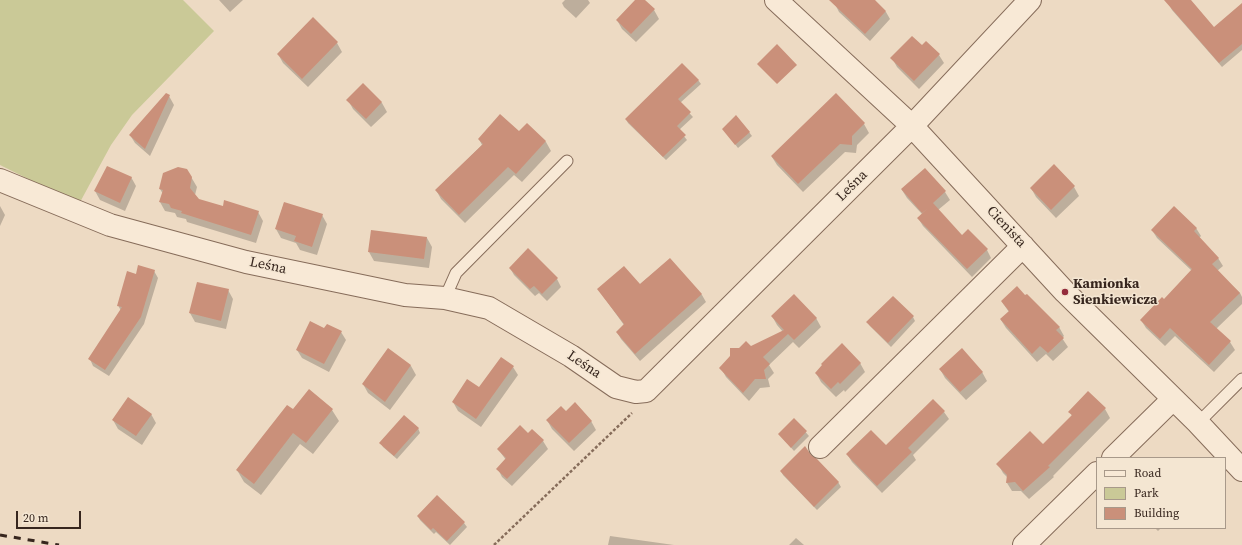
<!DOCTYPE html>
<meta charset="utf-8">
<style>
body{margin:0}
#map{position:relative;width:1242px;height:545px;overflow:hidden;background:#eddac3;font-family:"Source Serif 4",serif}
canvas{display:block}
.legend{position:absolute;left:1096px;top:457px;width:130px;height:72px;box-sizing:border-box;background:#f4e6d2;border:1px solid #a8998a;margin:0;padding:5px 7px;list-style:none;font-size:12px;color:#37261e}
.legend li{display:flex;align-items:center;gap:8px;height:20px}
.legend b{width:20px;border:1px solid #a8998a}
.scale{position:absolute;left:16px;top:511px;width:65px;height:18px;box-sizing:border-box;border:2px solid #37261e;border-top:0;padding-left:5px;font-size:12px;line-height:14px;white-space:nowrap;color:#37261e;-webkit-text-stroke:3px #f4e6d2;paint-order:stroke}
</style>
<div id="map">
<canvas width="1242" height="545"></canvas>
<ul class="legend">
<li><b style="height:5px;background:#f8e9d6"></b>Road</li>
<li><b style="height:11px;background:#cac997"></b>Park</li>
<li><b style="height:11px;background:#ca907a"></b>Building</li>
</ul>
<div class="scale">20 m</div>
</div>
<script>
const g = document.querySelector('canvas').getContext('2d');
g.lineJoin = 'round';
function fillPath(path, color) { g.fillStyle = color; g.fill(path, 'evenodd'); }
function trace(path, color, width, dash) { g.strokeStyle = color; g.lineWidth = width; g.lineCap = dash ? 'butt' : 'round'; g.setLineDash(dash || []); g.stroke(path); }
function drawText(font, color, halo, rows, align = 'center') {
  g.font = font + ' "Source Serif 4",serif'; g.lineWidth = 3; g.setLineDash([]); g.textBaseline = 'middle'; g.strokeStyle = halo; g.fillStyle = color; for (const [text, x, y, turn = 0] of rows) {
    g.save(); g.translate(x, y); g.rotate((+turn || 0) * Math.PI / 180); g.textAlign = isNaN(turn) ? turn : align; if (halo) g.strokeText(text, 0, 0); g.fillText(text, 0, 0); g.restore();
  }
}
fillPath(new Path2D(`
 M0,0H183L214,31L132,115L111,145L79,204L0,165Z`), '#cac997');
fillPath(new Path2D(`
 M219,0H243L230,12Z
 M565,0H588L590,3L576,18L564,7L562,3Z
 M637,0H644L654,10L659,19L636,42L622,29L617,20Z
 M838,0H873L886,12L890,19L870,41L839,12L835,4Z
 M1177,0H1190L1214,28L1242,4V50L1222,67L1172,10L1170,6Z
 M313,19L337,43L342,52L308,87L283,63L278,54Z
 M939,55L944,63L919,89L897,67L892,58Z
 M698,80L701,84L680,103L693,117L679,130L687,140L666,160L628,123L626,119Z
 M363,84L382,103L387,112L371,127L353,109L348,100Z
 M836,95L864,124L869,133L857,145L856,153L845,152L803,192L777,165L772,157Z
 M169,96L174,105L150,156L135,143L130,135Z
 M527,124L546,142L551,151L522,182L514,175L465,223L441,199L436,190L482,145L479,139L519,133Z
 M723,129L749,132L752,136L738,148Z
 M1054,165L1074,187L1079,196L1056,218L1036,197L1031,188Z
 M925,169L945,192L950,200L938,210L962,236L987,250L991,258L972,277L923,226L918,218L922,214L907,198L902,190Z
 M187,170L197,187L195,195L199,200L223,207L258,212L263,221L256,243L187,222L186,219L177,217L175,213L165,211L160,202L163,194L160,189Z
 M131,177L136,186L125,211L100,200L95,191Z
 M284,203L322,215L327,224L317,255L300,250L296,243L281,238L276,229Z
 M0,206L5,215L0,226Z
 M1196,228L1201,236L1199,238L1218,258L1223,266L1217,271L1240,293L1242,297V304L1216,329L1230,342L1235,350L1214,372L1175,336L1165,346L1146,328L1141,320L1164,300L1192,271L1157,238L1152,230Z
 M427,238L432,247L429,268L374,261L369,252Z
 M670,259L702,295L706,302L640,361L621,339L617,332L624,325L603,296L639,285Z
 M510,268L557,279L561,287L547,301L539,293L535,296L514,275Z
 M154,271L158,278L144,324L109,376L93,366L90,359L121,311L118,305L137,276Z
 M228,290L233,299L226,329L195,322L190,313Z
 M1002,302L1059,327L1064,336L1062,338L1068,347L1053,361L1046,354L1037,362L1006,328L1001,320L1009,312Z
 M772,316L816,318L821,327L799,348L793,342L769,365L774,373L768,379L770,387L760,388L749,401L726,377L721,368L751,347L783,332L777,325Z
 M913,317L915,321L891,347L870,326L867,322Z
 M341,332L346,340L329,372L302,358L297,350Z
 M388,349L411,366L416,375L390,410L368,393L363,384Z
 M860,363L865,372L845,392L844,390L836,397L821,382L816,373Z
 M513,367L518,375L481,427L458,411L453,402L479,388Z
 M940,369L982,372L987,381L966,400L945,378Z
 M933,400L944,412L949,419L913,455L916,460L882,493L852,462L847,454L886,446Z
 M1105,409L1110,418L1053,476L1054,477L1029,499L1021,491H1012L1007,483L1008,478L1003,473L998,464L1043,446L1072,416L1070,412Z
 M293,410H332L339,421L313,454L300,444L261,495L244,482L237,470Z
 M566,412L591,421L596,430L574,451L552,429L547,420Z
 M151,414L156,423L142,445L118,429L113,420Z
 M794,419L809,436L794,451L780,435Z
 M418,428L420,433L397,459L383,447L381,443Z
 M532,430L543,441L548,449L512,486L502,477L498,469L506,460L498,449L528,434Z
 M810,456L838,482L841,487L817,510L783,475L781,471Z
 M418,516L464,523L467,527L450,545L436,532L434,534L420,520Z
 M1155,528H1161L1158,531Z
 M610,536L674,545H608Z
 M796,538L804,545H789Z`), '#0003');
fillPath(new Path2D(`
 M635,0H645L655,9L631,34L616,20Z
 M829,0H875L886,11L865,34Z
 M1164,0H1191L1214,27L1242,3V44L1219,63Z
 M313,17L338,42L302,79L277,54Z
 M912,36L922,45L926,41L940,54L914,81L890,58Z
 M777,44L797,65L777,84L757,64Z
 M682,63L699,80L678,99L691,112L677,126L686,135L663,157L625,119Z
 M363,83L382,102L366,119L346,100Z
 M166,93L170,95L145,149L129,135Z
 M836,93L865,123L852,136V145L840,144L798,184L771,156Z
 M500,114L519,131L527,123L546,141L516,174L508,167L459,215L435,190L483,144L478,139Z
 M736,115L750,132L735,145L722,129Z
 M1054,164L1075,186L1051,210L1030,188Z
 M107,166L132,177L120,203L94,191Z
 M178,167L187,169L192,177L190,188L199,199L223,206L224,200L259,211L251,235L181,213L182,211L171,208L169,204L159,202L163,190L159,189L163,173Z
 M925,168L946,191L933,203L962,235L968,229L988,249L967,269L917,218L927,209L922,213L901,189Z
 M284,202L323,214L312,247L294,241L296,236L275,229Z
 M1174,206L1197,228L1194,231L1219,258L1212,264L1240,293L1210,322L1231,341L1209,365L1170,328L1160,339L1140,320L1162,297L1164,299L1192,269L1151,230Z
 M371,230L427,237L424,259L368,252Z
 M528,248L558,278L542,294L534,286L530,289L509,268Z
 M670,258L702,294L635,354L616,332L624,324L597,289L624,266L640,284Z
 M138,265L155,270L141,317L105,370L88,359L122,307L117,306L127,271L136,274Z
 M197,282L229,289L221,321L189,313Z
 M1017,286L1025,295L1027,294L1060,327L1056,330L1064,338L1048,353L1040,346L1032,354L1000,319L1009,311L1001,301Z
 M794,294L817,318L794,340L788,334L763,357L770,364L764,370L766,379H755L743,393L719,368L730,356V348H739L746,341L751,346L784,330L771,316Z
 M893,296L914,316L888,343L866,322Z
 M310,321L324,328L327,324L342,331L324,364L296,350Z
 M842,343L861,363L840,384L838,382L831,389L815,373L822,365L821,364Z
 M388,348L411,365L385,402L362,384Z
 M962,348L983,372L960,392L939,369Z
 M501,357L514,366L476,419L452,402L467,379L479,387Z
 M309,389L333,409L306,443L293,433L254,484L236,470L287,405L293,409Z
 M1088,391L1106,408L1048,466L1050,467L1023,491L1015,482L1006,483L1007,475L996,464L1030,431L1043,444L1072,415L1068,412Z
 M128,397L152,414L136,436L112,420Z
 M933,399L945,411L908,448L912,452L877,486L846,454L871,430L886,445Z
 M575,402L592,421L569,443L546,420L561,406L566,411Z
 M404,415L419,428L394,456L379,443Z
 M794,418L807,431L791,448L778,434Z
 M520,425L528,433L532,429L544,440L507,479L496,469L506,458L497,449Z
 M805,446L811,455L817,459L839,482L814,507L780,471Z
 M437,495L465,522L447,541L433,528L431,530L417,516Z`), '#ca907a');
const lane = new Path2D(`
 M445,298L456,273L567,161
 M1198,423L1242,379`);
const street = new Path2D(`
 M776,0L912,126L1065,292L1198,423L1242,470
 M0,180L110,225L246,262L405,295L445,298L489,308L571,356L616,387L636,392L646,391L912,126L1030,0
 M820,447L1023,246
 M1113,458L1173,399
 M1024,545L1097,473`);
trace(lane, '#866c5a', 13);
trace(street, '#866c5a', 24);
trace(new Path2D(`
 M494,545L632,413`), '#866c5a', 2.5, [3, 2]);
trace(lane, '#f8e9d6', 11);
trace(street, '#f8e9d6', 22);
trace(new Path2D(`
 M0,535L59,545`), '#37261e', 3, [7, 7]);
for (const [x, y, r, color] of [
 [1065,292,4,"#942c3c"]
]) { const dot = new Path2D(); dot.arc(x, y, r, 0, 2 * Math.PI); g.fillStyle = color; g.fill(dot); trace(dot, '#f4e6d2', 1.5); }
drawText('14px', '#37261e', '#f4e6d2', [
 ["Leśna",852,186,-45],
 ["Cienista",1006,227,47],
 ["Leśna",268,266,12],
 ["Leśna",584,365,34]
]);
drawText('bold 14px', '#37261e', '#f4e6d2', [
 ["Kamionka",1073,284],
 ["Sienkiewicza",1073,300]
], 'left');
</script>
